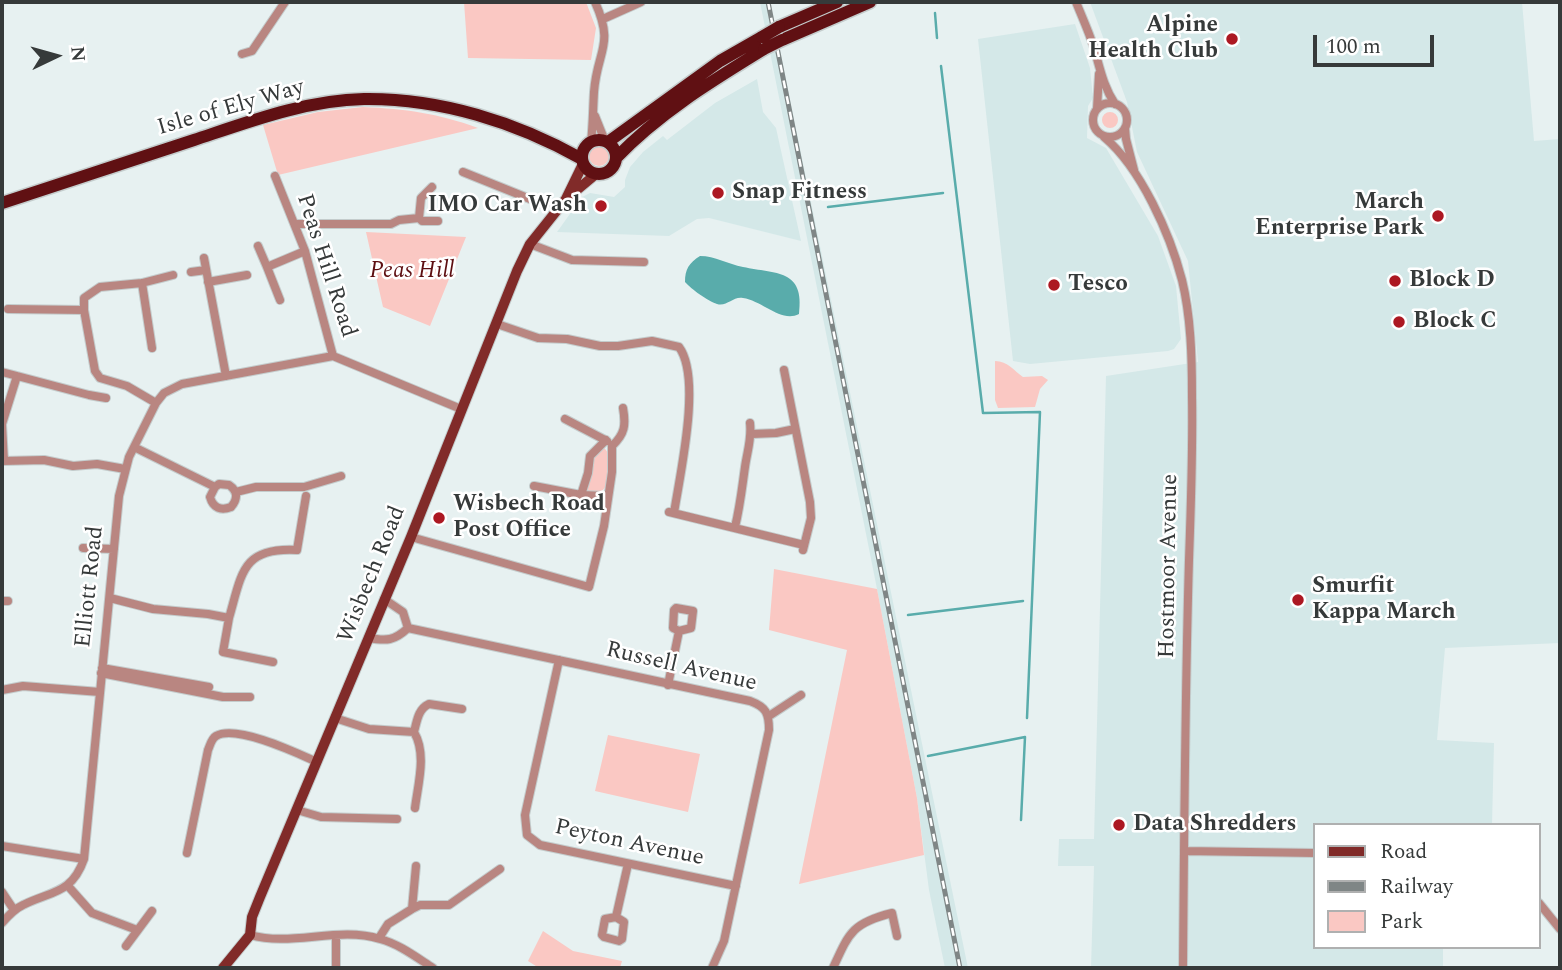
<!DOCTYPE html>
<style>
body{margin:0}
#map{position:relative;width:1562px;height:970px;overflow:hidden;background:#e7f1f1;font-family:Spectral,serif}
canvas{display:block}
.frame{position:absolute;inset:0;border:4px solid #363a3a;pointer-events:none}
.legend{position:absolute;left:1313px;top:823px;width:228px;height:126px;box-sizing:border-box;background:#fff;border:2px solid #afb0b0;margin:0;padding:9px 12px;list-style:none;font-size:21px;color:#363a3a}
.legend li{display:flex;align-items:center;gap:14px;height:35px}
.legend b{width:35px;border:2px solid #afb0b0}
.north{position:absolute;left:21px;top:21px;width:70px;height:70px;-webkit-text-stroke:5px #fff;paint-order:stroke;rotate:85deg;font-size:19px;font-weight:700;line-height:28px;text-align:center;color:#363a3a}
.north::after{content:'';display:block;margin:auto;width:24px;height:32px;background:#363a3a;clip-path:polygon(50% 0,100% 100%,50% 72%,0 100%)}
.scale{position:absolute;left:1313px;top:35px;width:121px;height:32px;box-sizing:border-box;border:4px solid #363a3a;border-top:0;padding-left:9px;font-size:21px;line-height:24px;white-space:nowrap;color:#363a3a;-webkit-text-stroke:5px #fff;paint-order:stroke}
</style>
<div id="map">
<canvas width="1562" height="970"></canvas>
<div class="frame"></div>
<ul class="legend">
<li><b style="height:9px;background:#812b29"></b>Road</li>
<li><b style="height:9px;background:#7f8686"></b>Railway</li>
<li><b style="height:19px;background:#fac8c3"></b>Park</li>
</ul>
<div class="north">N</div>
<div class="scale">100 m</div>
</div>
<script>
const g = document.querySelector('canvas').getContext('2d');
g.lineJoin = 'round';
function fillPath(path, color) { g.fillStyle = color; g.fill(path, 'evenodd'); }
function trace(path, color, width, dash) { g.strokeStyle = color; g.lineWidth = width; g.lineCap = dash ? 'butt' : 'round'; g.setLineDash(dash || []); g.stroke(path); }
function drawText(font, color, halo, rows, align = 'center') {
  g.font = font + ' Spectral,serif'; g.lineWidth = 5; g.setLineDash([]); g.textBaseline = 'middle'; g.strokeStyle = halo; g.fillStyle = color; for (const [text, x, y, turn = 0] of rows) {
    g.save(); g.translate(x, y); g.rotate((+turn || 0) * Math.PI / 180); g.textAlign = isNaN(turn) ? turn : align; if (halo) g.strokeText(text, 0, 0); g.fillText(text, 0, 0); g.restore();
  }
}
fillPath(new Path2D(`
 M760,2H770L968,968H945L929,890L917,798L877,589Z
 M1090,2H1522L1534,141L1560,139V643L1445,648L1437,740L1494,743L1492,825H1315V947H1443V968H1091L1094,866H1058L1059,839H1094L1106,376L1198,362L1188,261L1137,152L1127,102Z
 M1075,24L1090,68L1093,98L1088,106L1087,138L1106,148L1158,236L1176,286L1181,339L1174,349L1168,351L1030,364L1013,361L978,39Z
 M757,79L763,112L776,128L801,241L709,218L697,219L669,236L557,232L582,197L590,193L614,197L625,187V180L630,167L643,152L663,136L667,140L715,103Z`), '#d4e8e8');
fillPath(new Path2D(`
 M464,2H586L596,28L591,60L468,58Z
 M363,107C406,109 437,113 478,128L278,175L263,125L318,112Z
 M1102 120a8 8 0 1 1 16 0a8 8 0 1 1-16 0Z
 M589 156a10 10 0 1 1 20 0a10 10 0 1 1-20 0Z
 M366,232L466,237L430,326L383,307Z
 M995,361C1008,361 1014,371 1023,377L1042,376L1048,380L1040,389L1035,407L998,408L995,400Z
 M604,448C614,456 611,484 601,492L586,491L594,457Z
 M774,569L877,589L917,798L924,855L799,884L847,650L769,630Z
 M608,735L700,754L688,812L595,791Z
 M543,931L573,951L622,961L620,968H539L528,961Z`), '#fac8c3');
fillPath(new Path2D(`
 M700,256C715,256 728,264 743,267C776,274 805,269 799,314C781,323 763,301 743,298C733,296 727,307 717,304C708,301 691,289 685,282C685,269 689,263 700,256Z`), '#59acab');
trace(new Path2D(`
 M935,13L937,38
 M941,66L983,413L1040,412L1027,718
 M828,207L943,193
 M908,615L1023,601
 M928,756L1025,737L1021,820`), '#59acab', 2.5);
const minor = new Path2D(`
 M1076,2C1082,17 1089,32 1094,48C1100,68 1103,86 1115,104
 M603,19L641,2
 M242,54L252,51L285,2
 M1093 120a17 17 0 1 1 34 0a17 17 0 1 1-34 0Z
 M1097,109L1099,74
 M595,116L605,141
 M1125,128L1126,139L1134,170
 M1104,137C1141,168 1170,234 1182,280C1191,317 1192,357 1192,396C1193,451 1191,505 1189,560C1185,696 1184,832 1183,968
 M591,142C593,125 593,109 594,92C597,50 615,46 595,2
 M463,172L545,205
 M275,176L305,251L333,356L461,409
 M432,187L421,198L419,218L422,221H438
 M295,224H391L399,220L419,218
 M530,244L572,260L644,262
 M258,246L267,267
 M204,258L226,376
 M191,272L206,270
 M208,282L247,275
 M142,283L152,348
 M280,300L267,267L305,251
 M8,309L84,310L95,371L100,378L127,386L156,403
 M84,310V298L100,287L142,283L173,275
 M497,324L538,338L567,339L600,346H618L652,341L679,347C702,378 680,474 674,513
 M784,370L810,502L811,518L803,550
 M2,372L89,395L106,398
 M565,419L607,441
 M752,434L776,433L795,429
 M134,447L215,487L219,484L229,485C238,491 238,499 231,507C221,511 213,508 210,497L215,487
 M2,461L44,460L73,466L97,464L125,469
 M4,461L2,424L17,376
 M534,486L581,495L608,496
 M236,492L256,487H304L341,476
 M581,495L588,473L590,456L606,440
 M669,512L804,545
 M735,527C740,507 742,488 745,467C747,452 752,439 750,423
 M411,537L589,587L604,526L612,472V446C625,434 626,425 623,408
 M83,548L114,549
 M110,598L153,609L208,614L229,618C242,573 242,547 297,550L306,496
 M2,601H8
 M229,618L223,652L273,662
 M408,628L750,701C766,707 769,713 769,730L724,941L712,968
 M368,638C387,641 394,641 408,628L403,612L384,599
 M559,660L525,815L527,835L540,845L736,886
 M102,668L209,687
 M101,673L223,697H250
 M668,685L679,631L691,628L693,611L676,608L674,610L673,628L679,631
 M2,690L23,686L100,692
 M769,716L801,695
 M335,718L369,729L414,732
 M415,808C418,784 427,754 414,732C417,721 418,709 429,704L462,709
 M297,810L321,817L397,819
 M2,846L84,859
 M1184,851L1315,853
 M187,853L208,750C210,746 211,739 216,736C236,724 297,753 317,762
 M68,886L92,913L137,930
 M2,892L14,910
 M1539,903L1560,929
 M412,909L420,905H449L500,869
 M616,917L605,919L602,935L604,937L619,941L622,939L624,922L616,917L628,864
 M2,923C8,916 14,909 23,905C51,891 72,894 84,859L119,496L129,457L156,403L164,393L182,384L333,356
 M250,935C292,947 338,926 380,939C399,944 416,957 433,968
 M336,935V968
 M379,938L388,924L412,909L416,866
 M126,946L152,911
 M833,968C849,933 852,923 892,913L897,936`);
const major = new Path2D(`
 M566,199L596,174
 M223,968L250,935L252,917L260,897L411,537L517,271L530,244L566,199L583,164`);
const highway = new Path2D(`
 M779,27L837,2
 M782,40L870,2
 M582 157a17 17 0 1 1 34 0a17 17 0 1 1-34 0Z
 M608,142L720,61L762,37
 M616,158C659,113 712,81 764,49
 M2,203C66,182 130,161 194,140C248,122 306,100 364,99C440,98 516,122 582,159`);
trace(minor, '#c4cccc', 10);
trace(major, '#c4cccc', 12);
trace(highway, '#c4cccc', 15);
trace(minor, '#b98681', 8);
trace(major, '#812b29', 10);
trace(highway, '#601013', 12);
const rail = new Path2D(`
 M768,2L960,968`);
trace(rail, '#7f8686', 5);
trace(rail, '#fff', 2.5, [8]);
const highwayBridge = new Path2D(`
 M762,37L779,27
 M764,49L782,40`);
trace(highwayBridge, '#c4cccc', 15, []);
trace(highwayBridge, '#601013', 12);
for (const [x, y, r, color] of [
 [1232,39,7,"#ac1822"],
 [718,193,7,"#ac1822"],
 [601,206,7,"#ac1822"],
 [1438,216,7,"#ac1822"],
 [1395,281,7,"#ac1822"],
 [1054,285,7,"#ac1822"],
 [1399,322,7,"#ac1822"],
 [439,518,7,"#ac1822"],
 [1298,600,7,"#ac1822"],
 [1119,825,7,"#ac1822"]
]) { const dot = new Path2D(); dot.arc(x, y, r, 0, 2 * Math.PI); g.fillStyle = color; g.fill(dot); trace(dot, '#fff', 2.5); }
drawText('bold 23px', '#363a3a', '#fff', [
 ["Alpine",1218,26,"right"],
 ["Health Club",1218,52,"right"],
 ["Snap Fitness",732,193],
 ["March",1424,203,"right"],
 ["Enterprise Park",1424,229,"right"],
 ["IMO Car Wash",587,206,"right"],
 ["Block D",1409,281],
 ["Tesco",1068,285],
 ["Block C",1413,322],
 ["Wisbech Road",453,505],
 ["Post Office",453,531],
 ["Smurfit",1312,587],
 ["Kappa March",1312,613],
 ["Data Shredders",1133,825]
], 'left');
drawText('23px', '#363a3a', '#fff', [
 ["Isle of Ely Way",231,109,-16],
 ["Peas Hill Road",325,266,72],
 ["Hostmoor Avenue",1170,566,-89],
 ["Wisbech Road",373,575,-68],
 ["Elliott Road",91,587,-84],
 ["Russell Avenue",681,668,13],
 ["Peyton Avenue",629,844,12]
]);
drawText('italic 23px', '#5d0e11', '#fff', [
 ["Peas Hill",412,272]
]);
</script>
